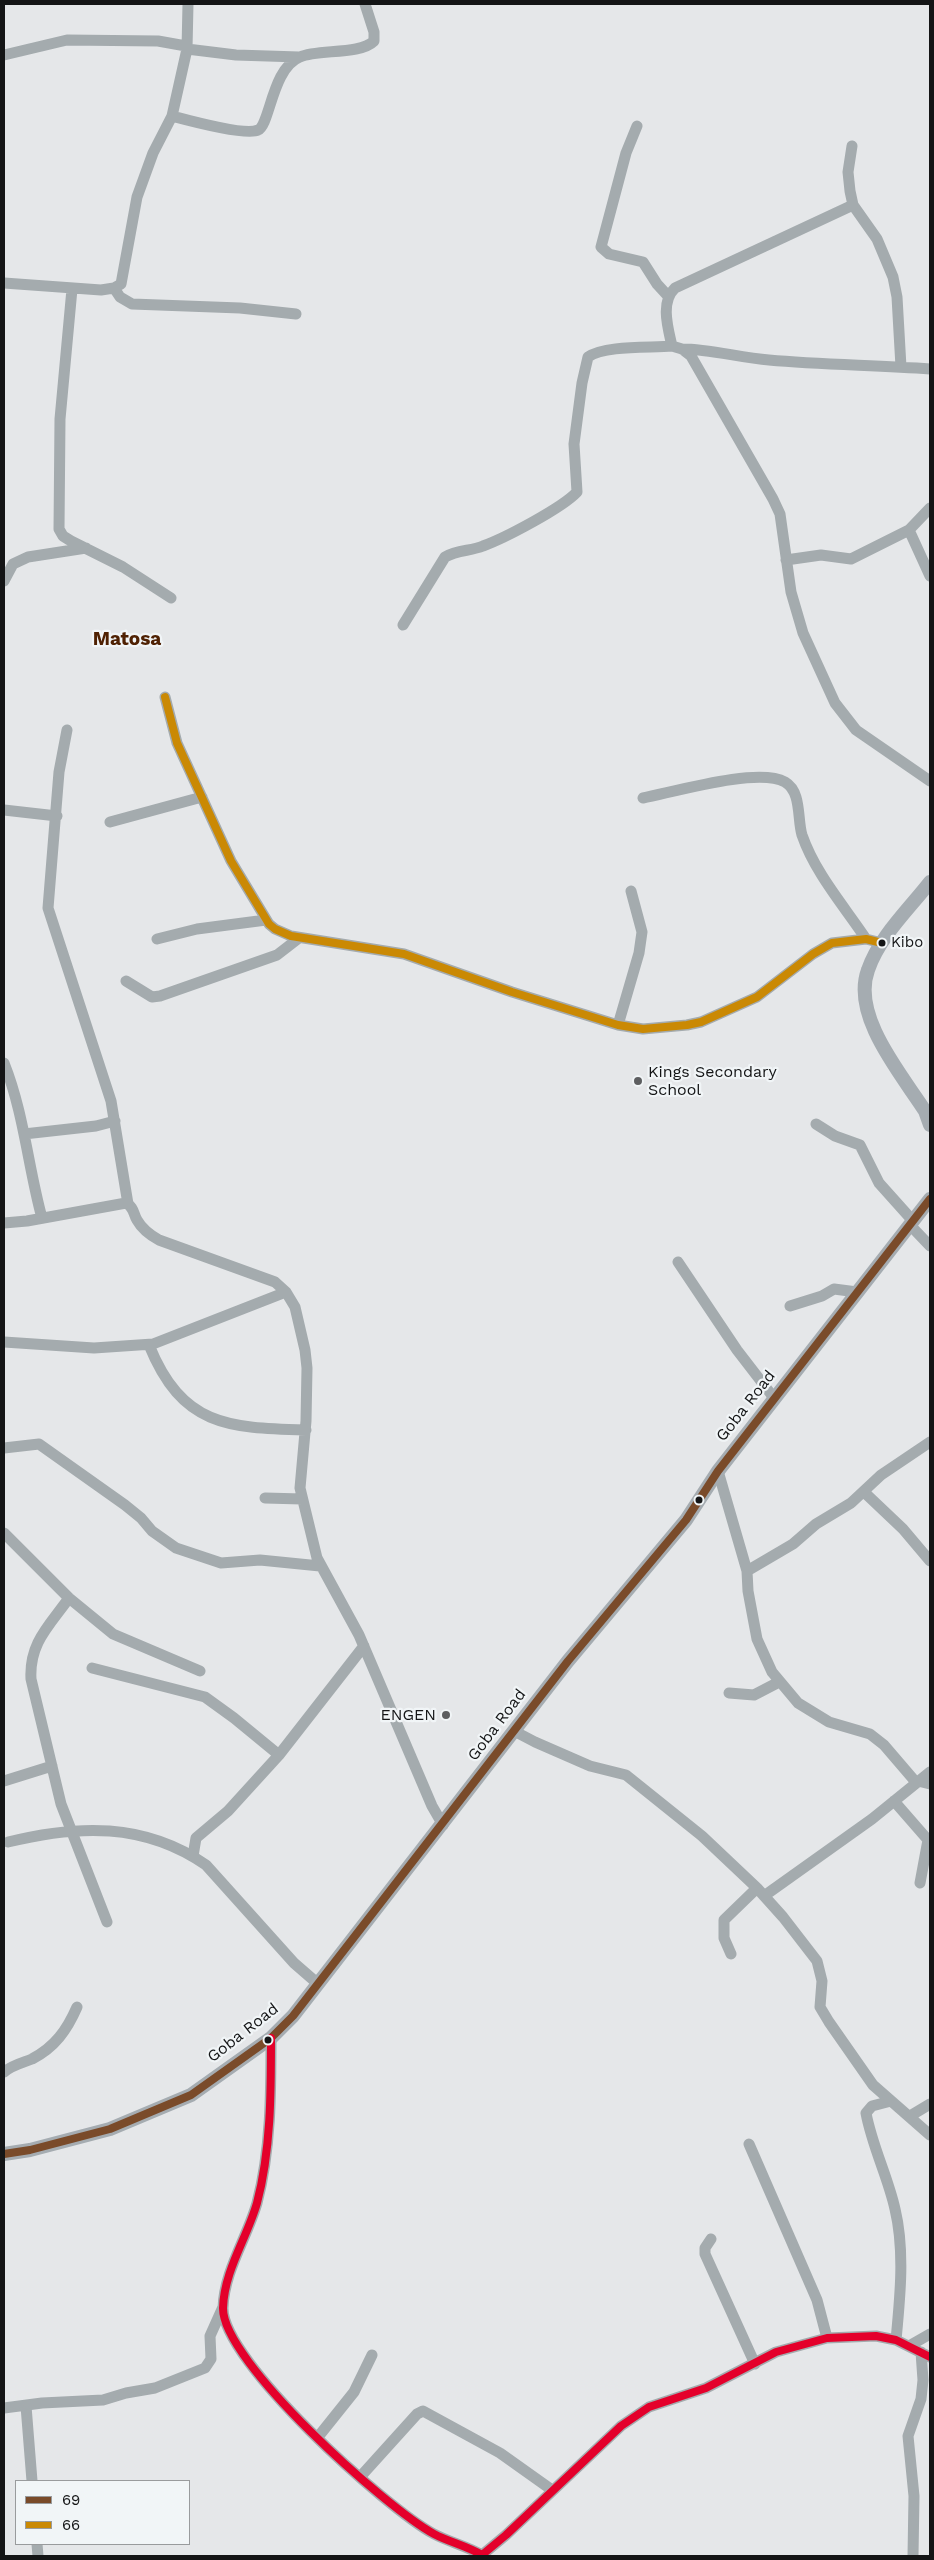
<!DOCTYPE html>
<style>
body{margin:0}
#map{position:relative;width:934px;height:2560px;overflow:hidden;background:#e5e7e9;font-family:"Work Sans",sans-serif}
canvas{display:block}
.frame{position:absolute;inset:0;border:5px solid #141516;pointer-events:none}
.legend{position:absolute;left:15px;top:2480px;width:175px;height:65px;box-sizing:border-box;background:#f1f5f7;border:1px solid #999b9d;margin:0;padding:6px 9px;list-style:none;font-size:15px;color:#141516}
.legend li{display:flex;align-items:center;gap:10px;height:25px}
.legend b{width:25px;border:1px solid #999b9d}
</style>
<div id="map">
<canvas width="934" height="2560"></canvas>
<div class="frame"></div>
<ul class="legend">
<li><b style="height:6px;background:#7a4b2a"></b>69</li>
<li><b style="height:6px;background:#ca8904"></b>66</li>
</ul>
</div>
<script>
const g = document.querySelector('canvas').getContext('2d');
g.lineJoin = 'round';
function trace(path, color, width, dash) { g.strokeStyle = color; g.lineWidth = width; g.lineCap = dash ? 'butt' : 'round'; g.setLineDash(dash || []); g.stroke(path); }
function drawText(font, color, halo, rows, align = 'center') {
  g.font = font + ' "Work Sans",sans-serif'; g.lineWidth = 4.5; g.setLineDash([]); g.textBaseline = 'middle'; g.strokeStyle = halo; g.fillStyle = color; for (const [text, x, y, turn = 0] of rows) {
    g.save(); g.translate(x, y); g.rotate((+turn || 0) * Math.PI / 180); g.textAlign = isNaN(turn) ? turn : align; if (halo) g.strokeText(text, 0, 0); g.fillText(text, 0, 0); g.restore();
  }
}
trace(new Path2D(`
 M187,49L236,55L299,57
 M4,55L67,40L158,41L186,46
 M172,116C187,120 246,136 258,130C270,125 272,68 300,57C318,49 360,55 374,41V32L365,4
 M637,126L626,153L601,247L609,254L643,262L657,284L668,296
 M852,146L848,172L850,191L853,205L877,239L893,277L897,297L901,367
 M4,283L101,290L114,288L121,284L137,197L153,153L172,116L187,49L188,4
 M114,288L120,297L132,304L240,308L296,314
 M72,289L60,419L59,529L63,536L71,541L123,567L171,598
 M672,346C668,328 660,302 675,288L853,205
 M682,349C711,349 740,358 769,360C823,365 877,365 930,369
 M909,530L930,576
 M786,560L821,555L851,559L909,530L930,508
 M4,581L13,564L28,557L86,548
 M403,625L445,557C457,550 471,551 483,546C505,538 562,508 577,492L574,444L582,383L588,357C605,345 650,348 672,346L682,349L691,356L773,499L780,514L791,592L803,633L835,703L856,730L930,781
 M165,697L177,743L231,861L269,924L275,929L291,936L404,954L512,992L618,1025L643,1029L687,1025L701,1022L757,997L813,954L832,943L866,939L882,943
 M67,730L59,772L48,908L111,1101L128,1204
 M643,798C674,792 758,767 785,782C802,792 797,819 802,835C815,873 844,906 866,939
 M4,810L57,816
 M110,822L202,797
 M157,939L197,929L266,920
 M126,981L152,997L160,996L277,955L299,938
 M618,1025L639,953L642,932L631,891
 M4,1063C24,1113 28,1167 42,1218
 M816,1124L835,1136L860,1145L879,1183L913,1221
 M24,1134L96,1126L115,1121
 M4,1223L27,1221L126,1203C134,1207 133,1213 137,1220C142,1229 150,1235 159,1240L275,1282L286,1292L295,1307L305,1350L307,1368L306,1421L300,1488L317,1558L359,1635L432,1806L443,1825
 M910,1225L930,1246
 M678,1262L737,1350L774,1398
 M790,1306L822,1296L834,1289L857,1292
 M4,1342L94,1348L153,1344L286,1292
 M149,1345C182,1426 227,1428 306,1430
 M4,1448L39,1444L125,1505L141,1518L152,1531L176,1548L221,1563L260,1560L320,1566
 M718,1471L747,1571L748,1591L757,1639L772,1672L798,1703L829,1722L870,1734L884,1745L914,1780L930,1784
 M864,1492L903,1529L930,1561
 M265,1498L302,1499
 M4,1533L69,1598L113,1634L200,1671
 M747,1571L793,1544L816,1524L851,1503L881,1475L930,1442
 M69,1598C49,1626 29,1643 31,1679L61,1804L107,1922
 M92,1668L205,1697L234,1718L279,1755
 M729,1693L754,1695L779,1682
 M514,1731L535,1742L590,1766L626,1775L702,1836L757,1888L783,1917L817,1961L822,1981L820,2007L829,2022L873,2085L930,2135
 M4,1781L52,1766
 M894,1801L928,1840L920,1883
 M8,1842C77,1825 144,1822 206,1865L294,1963L317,1983
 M193,1856L196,1838L228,1811L279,1755L364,1646
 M764,1896L872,1819L930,1772
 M731,1954L724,1938V1920L757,1888
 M271,2038C271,2092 271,2150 257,2203C247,2238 224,2271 223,2308C222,2361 386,2508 434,2534C449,2542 467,2546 482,2555L506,2535L621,2426L649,2407L706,2388L776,2352L827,2338L876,2336L896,2340L930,2357
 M4,2072C12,2065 22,2063 32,2059C55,2047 67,2030 77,2007
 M891,2101L872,2106L866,2113C872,2146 888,2177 895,2209C905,2251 900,2298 896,2340
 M910,2116L930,2104
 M749,2144L817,2300L827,2338
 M711,2239L705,2248V2254L755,2364
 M909,2346L930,2334
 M26,2406L32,2481
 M4,2408L42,2403L103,2400L126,2393L155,2388L205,2368L211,2359L210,2336L223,2307
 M318,2437L354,2392L372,2355
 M361,2476L417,2414L423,2411L500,2453L552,2490
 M37,2544L38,2556
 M913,2556L914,2496L908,2436L921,2399L923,2380L921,2352`), '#a4abae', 11);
trace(new Path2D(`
 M930,882C909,909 879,937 868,970C851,1016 902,1075 925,1111L930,1125
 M4,2154L30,2150L110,2129L191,2095L271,2038L293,2016L568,1661L686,1520L718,1471L930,1199`), '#a5acb1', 14);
trace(new Path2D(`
 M4,2154L30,2150L110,2129L191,2095L271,2038L293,2016L568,1661L686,1520L718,1471L930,1199`), '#7a4b2a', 8);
trace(new Path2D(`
 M165,697L177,743L231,861L269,924L275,929L291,936L404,954L512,992L618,1025L643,1029L687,1025L701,1022L757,997L813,954L832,943L866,939L882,943`), '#ca8904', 8);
trace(new Path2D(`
 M271,2038C271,2092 271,2150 257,2203C247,2238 224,2271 223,2308C222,2361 386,2508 434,2534C449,2542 467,2546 482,2555L506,2535L621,2426L649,2407L706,2388L776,2352L827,2338L876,2336L896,2340L930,2357`), '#e4002b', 8);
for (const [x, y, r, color] of [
 [882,943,4.5,"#141516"],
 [638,1081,5,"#5d5e60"],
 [699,1500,4.5,"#141516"],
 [446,1715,5,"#5d5e60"],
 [268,2040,4.5,"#141516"]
]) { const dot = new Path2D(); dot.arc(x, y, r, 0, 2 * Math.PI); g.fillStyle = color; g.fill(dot); trace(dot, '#f1f5f7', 2); }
drawText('15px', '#141516', '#f1f5f7', [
 ["Kibo",891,943]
], 'left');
drawText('16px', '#141516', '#f1f5f7', [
 ["Kings Secondary",648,1072],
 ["School",648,1090],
 ["ENGEN",436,1715,"right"]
], 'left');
drawText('16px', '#141516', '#f1f5f7', [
 ["Goba Road",746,1406,-52],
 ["Goba Road",497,1725,-53],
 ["Goba Road",243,2033,-38]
]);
drawText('bold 19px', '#4f2103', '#f1f5f7', [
 ["Matosa",127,639]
]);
</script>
